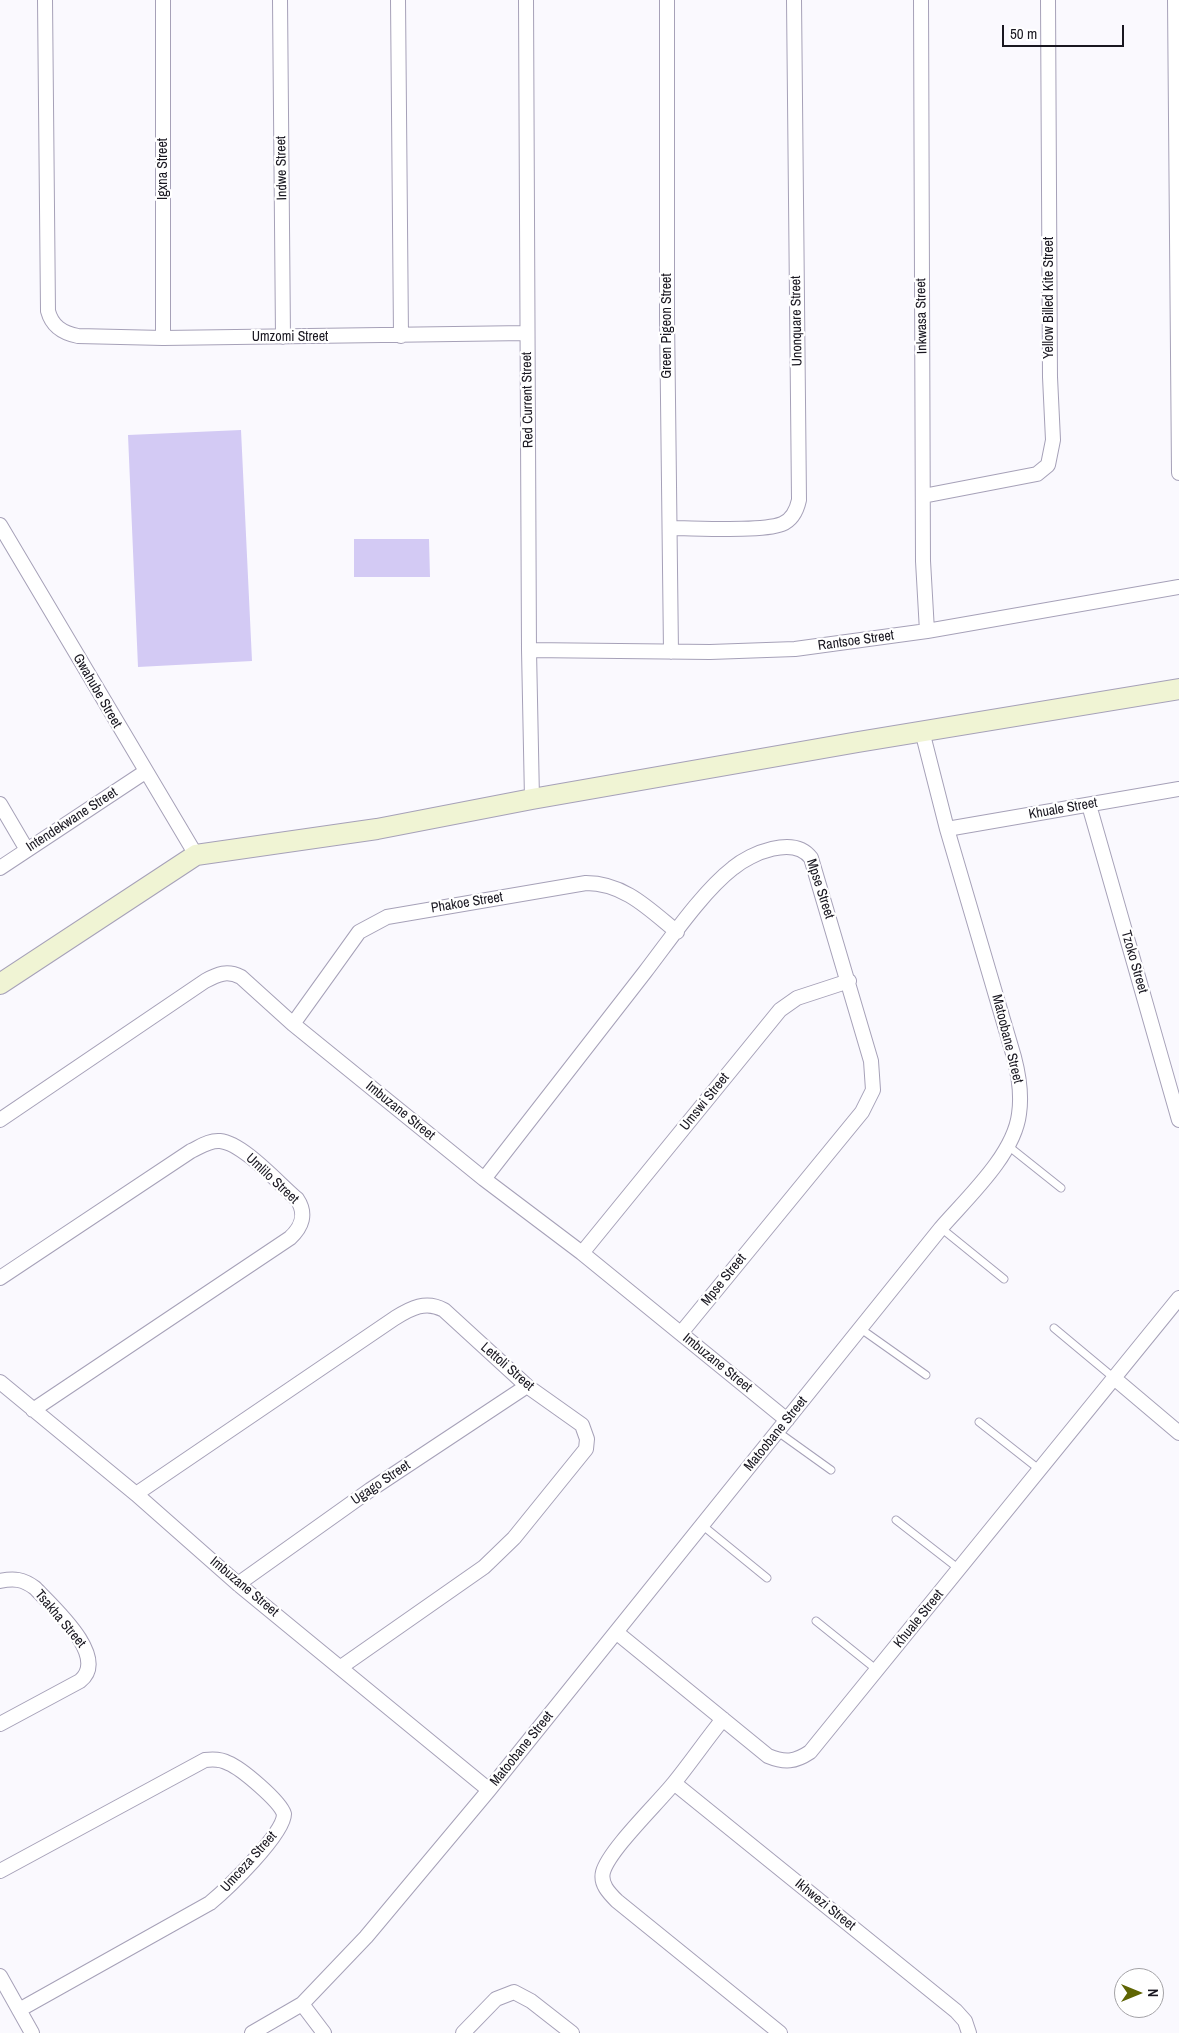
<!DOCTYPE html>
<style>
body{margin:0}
#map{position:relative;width:1179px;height:2033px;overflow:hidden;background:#faf9fe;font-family:"Archivo Narrow",sans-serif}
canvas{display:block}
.north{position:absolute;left:1114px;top:1968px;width:50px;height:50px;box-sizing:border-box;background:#fff;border:1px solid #a3a2a6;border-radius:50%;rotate:90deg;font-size:14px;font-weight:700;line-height:20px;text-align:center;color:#191720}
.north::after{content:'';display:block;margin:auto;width:18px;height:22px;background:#5f6503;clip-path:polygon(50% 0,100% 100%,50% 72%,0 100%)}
.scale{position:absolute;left:1002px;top:25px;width:122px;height:22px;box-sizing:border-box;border:2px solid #191720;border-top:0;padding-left:6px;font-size:15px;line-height:18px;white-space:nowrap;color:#191720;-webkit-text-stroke:4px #fff;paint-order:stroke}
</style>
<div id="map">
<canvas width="1179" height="2033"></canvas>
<div class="north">N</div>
<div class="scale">50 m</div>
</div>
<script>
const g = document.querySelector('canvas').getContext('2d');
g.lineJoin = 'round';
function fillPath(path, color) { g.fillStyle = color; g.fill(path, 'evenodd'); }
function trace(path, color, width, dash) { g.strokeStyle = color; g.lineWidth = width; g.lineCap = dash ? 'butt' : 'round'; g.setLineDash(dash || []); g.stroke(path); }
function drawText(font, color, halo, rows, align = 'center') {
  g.font = font + ' "Archivo Narrow",sans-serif'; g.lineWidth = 4.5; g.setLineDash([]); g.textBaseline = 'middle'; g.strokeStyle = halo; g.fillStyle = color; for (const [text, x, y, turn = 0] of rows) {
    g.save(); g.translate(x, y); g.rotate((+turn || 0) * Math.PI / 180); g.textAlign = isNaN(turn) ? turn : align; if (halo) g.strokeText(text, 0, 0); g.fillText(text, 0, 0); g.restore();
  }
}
fillPath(new Path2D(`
 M241,430L252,661L138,667L128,435Z
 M354,539H429L430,577H354Z`), '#d3caf4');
const lane = new Path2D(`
 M1007,1145L1061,1188
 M941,1228L1004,1279
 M1054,1328L1114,1378
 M861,1329L926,1375
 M979,1422L1040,1470
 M778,1432L831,1470
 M896,1520L959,1569
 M702,1525L767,1578
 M816,1621L877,1670`);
const street = new Path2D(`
 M45,0L48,311C52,326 62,333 78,336L163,338L527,333
 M280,0L283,337
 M398,0L401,336
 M526,0L529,650L532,799
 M667,0V316L671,652
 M921,0L923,561L927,631
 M1175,0L1179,473
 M163,338V0
 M923,496L1037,474L1048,465L1053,440L1050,377L1048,0
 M0,525L196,855
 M670,528C696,528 761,532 782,524C792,520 797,509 799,500L794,0
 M529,650L710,652L795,649L927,631L1179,587
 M0,804L27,850
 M1089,805L1179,1120
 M947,829L1179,789
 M0,868L145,772
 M293,1024L359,932L387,917L586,883C624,883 649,909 677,932
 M0,1120L205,981C218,974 227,970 241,977L293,1024L484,1179L582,1253L787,1420
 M484,1179C538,1110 591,1041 645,972C669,941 702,892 733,868C751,853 794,835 811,858L871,1061L873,1090L862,1112L681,1333
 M582,1253L780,1010L797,998L849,981
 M0,1278L191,1151C200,1147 209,1140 220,1141C243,1143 279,1184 297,1199C307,1214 302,1227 290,1238L33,1410
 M1114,1378L1179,1433
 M0,1382L136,1494L238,1584L489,1790
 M136,1494L395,1318C411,1308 426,1300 444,1310L527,1386L582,1425L587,1439L586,1449L514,1538L484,1567L341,1667
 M0,1581C14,1578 23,1579 35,1588C52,1606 110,1657 80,1681L0,1724
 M238,1584L370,1490L527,1386
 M616,1632L768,1756C785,1763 795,1762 810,1752L1179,1298
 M723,1719C706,1740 691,1762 674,1783C658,1803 609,1850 603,1872C600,1884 609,1893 617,1901L780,2033
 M674,1783L956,2011L965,2021L969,2033
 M0,1871L205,1760C213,1759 221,1759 228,1763C241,1768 280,1801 284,1814C284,1834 227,1889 210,1903L19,2010
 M0,1976L32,2033
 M302,2004L324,2033
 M252,2033L302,2004L366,1937L489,1790L941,1228C967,1198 1014,1155 1019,1114C1022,1094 1019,1076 1014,1057L947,829L922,731
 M463,2033L496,1999L514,1992L531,2001L572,2033`);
const secondary = new Path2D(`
 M0,984L196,855L377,829L532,799L858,742L1179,689`);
trace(lane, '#a6a1b8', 9);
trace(street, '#a6a1b8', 16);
trace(secondary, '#a6a1b8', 22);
trace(lane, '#fff', 7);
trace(street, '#fff', 14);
trace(secondary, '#f0f4d4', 20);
drawText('14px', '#191720', '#fff', [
 ["Indwe Street",282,168,-91],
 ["Igxna Street",163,169,-90],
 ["Yellow Billed Kite Street",1049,298,-90],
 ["Inkwasa Street",922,316,-91],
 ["Unonquare Street",797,321,-91],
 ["Green Pigeon Street",667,326,-90],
 ["Umzomi Street",290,337],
 ["Red Current Street",528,400,-91],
 ["Rantsoe Street",856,641,-8],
 ["Gwahube Street",97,691,60],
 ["Khuale Street",1063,809,-10],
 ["Intendekwane Street",72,820,-33],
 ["Mpse Street",820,889,72],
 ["Phakoe Street",467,903,-9],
 ["Tzoko Street",1134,962,74],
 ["Matoobane Street",1007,1039,76],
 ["Umswi Street",705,1102,-51],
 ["Imbuzane Street",400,1111,39],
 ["Umlilo Street",272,1179,43],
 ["Mpse Street",724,1280,-51],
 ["Imbuzane Street",717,1363,39],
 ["Lettoli Street",507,1367,41],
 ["Matoobane Street",776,1434,-51],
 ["Ugago Street",381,1483,-34],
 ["Imbuzane Street",244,1587,40],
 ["Tsakha Street",60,1619,50],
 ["Khuale Street",919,1619,-51],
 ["Matoobane Street",522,1749,-51],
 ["Umceza Street",249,1862,-48],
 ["Ikhwezi Street",825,1905,39]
]);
</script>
